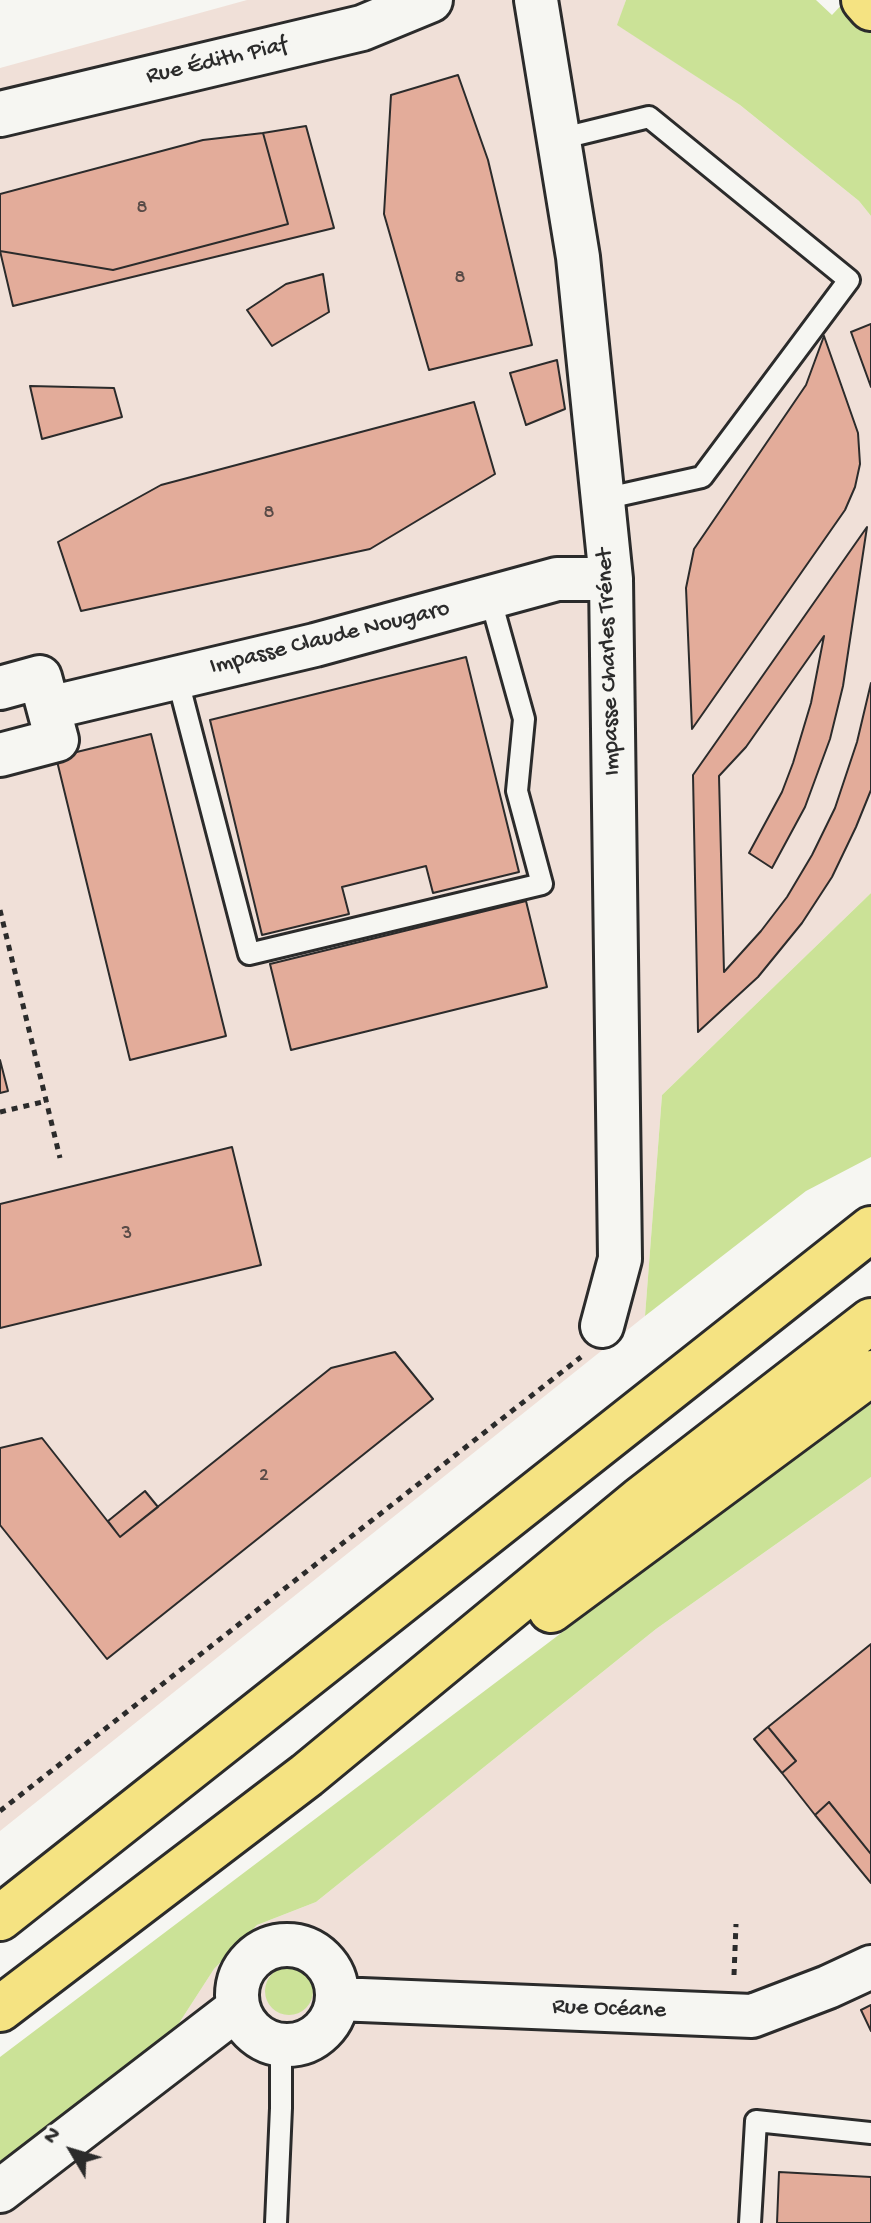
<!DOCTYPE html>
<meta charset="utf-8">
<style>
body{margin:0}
#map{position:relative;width:871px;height:2223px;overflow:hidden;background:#f6f6f2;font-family:"Gochi Hand",sans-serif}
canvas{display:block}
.north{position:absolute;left:32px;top:2111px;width:80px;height:80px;-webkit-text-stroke:6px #f6f6f2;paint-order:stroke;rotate:308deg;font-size:22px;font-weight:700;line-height:32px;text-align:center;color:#2b2b2b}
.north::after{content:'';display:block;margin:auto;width:28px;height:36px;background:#2b2b2b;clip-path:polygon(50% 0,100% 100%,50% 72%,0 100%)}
</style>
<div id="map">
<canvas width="871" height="2223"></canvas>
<div class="north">N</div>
</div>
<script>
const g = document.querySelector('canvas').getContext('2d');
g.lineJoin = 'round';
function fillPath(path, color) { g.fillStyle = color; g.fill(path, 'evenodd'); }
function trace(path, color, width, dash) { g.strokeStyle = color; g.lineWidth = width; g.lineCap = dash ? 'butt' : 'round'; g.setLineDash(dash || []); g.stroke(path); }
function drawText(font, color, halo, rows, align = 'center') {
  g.font = font + ' "Gochi Hand",sans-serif'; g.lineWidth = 8; g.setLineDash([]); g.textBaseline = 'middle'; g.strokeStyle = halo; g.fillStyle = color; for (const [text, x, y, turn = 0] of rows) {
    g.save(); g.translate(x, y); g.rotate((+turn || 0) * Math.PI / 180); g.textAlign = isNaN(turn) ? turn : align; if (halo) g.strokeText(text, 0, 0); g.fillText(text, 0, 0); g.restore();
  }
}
fillPath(new Path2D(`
 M247,0H626L618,25L740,105L859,201L871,216V893L662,1095L645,1316L0,1831V68Z
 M871,1477V2223H0V2165L172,2034L214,1969L257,1925L316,1902L656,1629Z`), '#f0e0d8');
fillPath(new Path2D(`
 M626,0H816L832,15L846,0H871V216L859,201L740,105L617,25Z
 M871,893V1157L806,1191L645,1316L662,1095Z
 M871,1404V1477L656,1629L316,1902L257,1925L214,1969L172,2034L0,2165V2057L781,1467Z
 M265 1991a24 24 0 1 1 48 0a24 24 0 1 1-48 0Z`), '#cbe297');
const building = new Path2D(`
 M458,75L488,160L532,345L429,370L384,214L391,95Z
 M306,126L334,228L13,306L0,251L113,270L288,224L263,133Z
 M263,133L288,224L113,270L0,251V194L203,140Z
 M323,274L329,312L272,346L247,310L286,284Z
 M871,324V387L851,332Z
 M824,336L858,433L860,464L855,487L845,510L692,729L686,588L694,549L806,385Z
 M557,360L565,409L526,425L510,373Z
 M30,386L114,388L122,417L42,439Z
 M474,402L495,474L370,549L81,611L58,542L161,485Z
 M867,527L843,686L830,739L805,807L772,868L749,853L782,792L793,763L811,703L824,636L746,747L719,776L724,972L761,931L787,897L812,855L835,808L857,742L871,683V790L856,827L832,877L802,923L758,977L698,1032L693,775Z
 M466,657L519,872L433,893L426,866L342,887L349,914L262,935L210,720Z
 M151,734L226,1036L130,1060L56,757Z
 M526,901L547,987L291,1050L270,964Z
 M0,1060L8,1091L0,1093Z
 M232,1147L261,1265L0,1328V1204Z
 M395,1352L433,1399L107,1659L0,1525V1448L42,1438L120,1537L331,1368Z
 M145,1491L158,1507L120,1537L108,1521Z
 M871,1644V1854L829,1802L815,1815L782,1773L796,1761L768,1727Z
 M768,1727L796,1761L782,1773L754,1739Z
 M829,1802L871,1854V1883L815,1815Z
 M871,2005V2031L861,2010Z
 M779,2172L871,2177V2223H777Z`);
fillPath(building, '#e3ac9a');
trace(building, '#2b2b2b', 2);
const service = new Path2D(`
 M559,139L649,117L849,280L702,477L603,499
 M177,677L249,954L542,884L517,791L524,719L490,597
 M276,2223L281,2108V2045
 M750,2223L756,2121L871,2133`);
const minor = new Path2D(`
 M536,0L578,257L611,579L620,1259L602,1326
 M0,688L40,677L57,740L0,755
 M49,708L315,645L557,579H611
 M237 1995a50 50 0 1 1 100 0a50 50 0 1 1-100 0Z
 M337,1999L752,2016L828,1987L871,1967
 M0,2191L238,2008`);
const tertiary = new Path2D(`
 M0,114L362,28L430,0`);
const trunk = new Path2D(`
 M864,0L871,8
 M551,1610L871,1373
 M0,1918L871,1229
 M0,2009L307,1775L640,1500L871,1321`);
trace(service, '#2b2b2b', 26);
trace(minor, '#2b2b2b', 48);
trace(tertiary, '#2b2b2b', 50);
trace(trunk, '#2b2b2b', 50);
trace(new Path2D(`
 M0,910L60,1158
 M0,1112L47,1101
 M0,1811L581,1357
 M734,1975L736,1924`), '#2b2b2b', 5, [6, 6]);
trace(service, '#f6f6f2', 20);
trace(minor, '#f6f6f2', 42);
trace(tertiary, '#f6f6f2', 44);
trace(trunk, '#f5e382', 44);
drawText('20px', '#594b47', null, [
 ["8",142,209],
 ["8",460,279],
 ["8",269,514],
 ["3",127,1235],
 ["2",264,1477]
]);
drawText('24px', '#2b2b2b', '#f6f6f2', [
 ["Rue Édith Piaf",217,62,-13],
 ["Impasse Claude Nougaro",330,639,-14],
 ["Impasse Charles Trénet",610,662,-92],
 ["Rue Océane",609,2010,2]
]);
</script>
